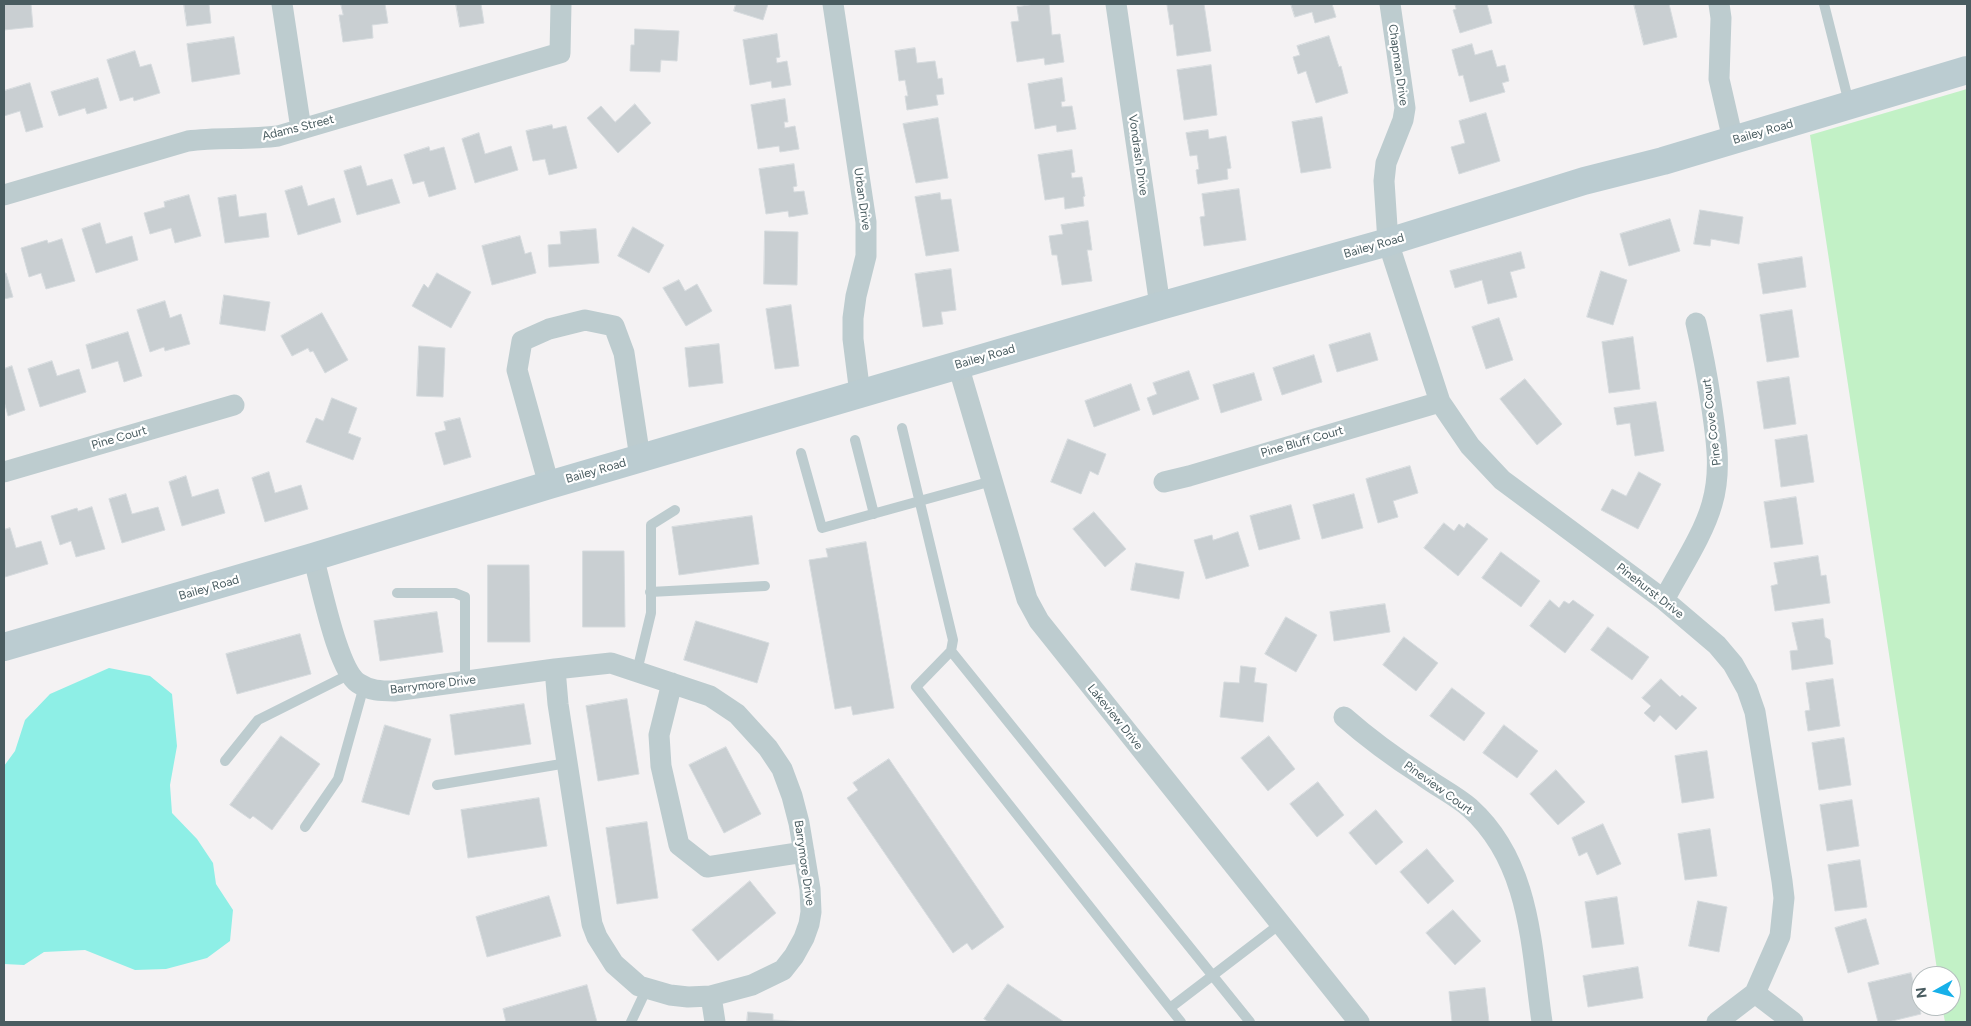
<!DOCTYPE html>
<style>
body{margin:0}
#map{position:relative;width:1971px;height:1026px;overflow:hidden;background:#f4f2f3;font-family:Figtree,sans-serif}
canvas{display:block}
.frame{position:absolute;inset:0;border:5px solid #495c60;pointer-events:none}
.north{position:absolute;left:1911px;top:966px;width:50px;height:50px;box-sizing:border-box;background:#fff;border:1px solid #b6bebf;border-radius:50%;rotate:263deg;font-size:14px;font-weight:700;line-height:20px;text-align:center;color:#495c60}
.north::after{content:'';display:block;margin:auto;width:18px;height:22px;background:#17b0e9;clip-path:polygon(50% 0,100% 100%,50% 72%,0 100%)}
</style>
<div id="map">
<canvas width="1971" height="1026"></canvas>
<div class="frame"></div>
<div class="north">N</div>
</div>
<script>
const g = document.querySelector('canvas').getContext('2d');
g.lineJoin = 'round';
function fillPath(path, color) { g.fillStyle = color; g.fill(path, 'evenodd'); }
function trace(path, color, width, dash) { g.strokeStyle = color; g.lineWidth = width; g.lineCap = dash ? 'butt' : 'round'; g.setLineDash(dash || []); g.stroke(path); }
function drawText(font, color, halo, rows, align = 'center') {
  g.font = font + ' Figtree,sans-serif'; g.lineWidth = 4.5; g.setLineDash([]); g.textBaseline = 'middle'; g.strokeStyle = halo; g.fillStyle = color; for (const [text, x, y, turn = 0] of rows) {
    g.save(); g.translate(x, y); g.rotate((+turn || 0) * Math.PI / 180); g.textAlign = isNaN(turn) ? turn : align; if (halo) g.strokeText(text, 0, 0); g.fillText(text, 0, 0); g.restore();
  }
}
fillPath(new Path2D(`
 M1967,89V1022H1945L1942,1006H1951V976H1938L1810,135Z`), '#c2f1c6');
fillPath(new Path2D(`
 M109,668L150,676L172,694L177,746L170,785L172,813L197,839L213,863L216,884L233,910L230,941L207,958L166,969L135,970L85,950L44,952L24,965L4,964V766L15,751L25,720L50,694Z`), '#8eefe6');
const building = new Path2D(`
 M4,4H31L33,27L4,30Z
 M184,4H209L211,23L187,26Z
 M341,4H385L388,23L372,25L373,38L343,42L339,15H343Z
 M456,4H481L484,23L460,27Z
 M736,4H768L763,20L734,11Z
 M1036,4H1049L1052,35L1060,34L1064,62L1045,65L1044,58L1017,62L1011,22L1019,21L1017,7Z
 M1177,4H1204L1211,51L1177,56L1173,24L1170,25L1167,5Z
 M1291,4H1332L1336,17L1315,23L1312,12L1295,17Z
 M1455,4H1487L1492,23L1460,33L1453,10L1456,9Z
 M1634,4H1669L1677,37L1644,45Z
 M635,29L679,31L677,61L661,60L660,72L630,71L631,45H634Z
 M777,34L780,57L776,58L777,63L787,61L791,85L772,88L771,81L750,85L743,40Z
 M1329,36L1339,67L1341,66L1348,93L1316,103L1306,71L1298,74L1293,57L1300,55L1297,46Z
 M234,37L240,74L192,82L187,44Z
 M1472,44L1475,55L1492,50L1497,67L1505,65L1509,81L1502,83L1505,92L1470,102L1463,75L1459,76L1452,50Z
 M915,48L917,63L935,61L938,79L942,78L944,94L936,95L938,105L907,110L905,96H908L905,80L899,81L895,51Z
 M135,51L140,67L151,64L160,93L134,101L133,97L120,101L107,60Z
 M1211,65L1217,115L1184,120L1177,70Z
 M98,78L107,108L87,114L85,108L59,116L51,92Z
 M1062,78L1065,101L1061,102L1062,107L1072,106L1076,129L1057,132L1056,125L1035,129L1028,84Z
 M30,83L43,127L26,132L20,111L4,116V91Z
 M785,99L788,122H784L785,128L795,126L799,149L780,152L779,146L758,149L751,105Z
 M635,104L651,123L618,153L587,118L601,106L615,122Z
 M1486,113L1500,161L1459,174L1451,147L1465,143L1459,121Z
 M1322,117L1331,168L1301,173L1292,122Z
 M938,118L948,178L916,183L903,124Z
 M552,125L553,129L566,126L577,168L549,175L545,159L533,161L526,131Z
 M1208,130L1209,139L1226,136L1231,168L1227,169L1228,179L1198,184L1196,170L1199,169L1197,155L1190,156L1186,133Z
 M479,133L485,154L511,146L518,170L475,183L462,139Z
 M429,147L430,151L444,147L456,189L429,197L424,181L413,184L404,155Z
 M1072,150L1075,172L1071,173L1072,178L1082,177L1085,196L1083,197L1084,206L1065,209L1064,197L1045,200L1038,155Z
 M794,164L797,186L793,187L794,192L804,191L808,214L789,217L788,211L766,214L759,169Z
 M361,166L367,186L392,179L400,203L357,215L344,171Z
 M302,186L308,206L334,198L341,222L298,235L285,191Z
 M1239,189L1246,240L1204,246L1200,217L1205,216L1202,194Z
 M940,193L941,200L951,199L959,251L926,256L915,197Z
 M189,195L201,236L175,243L171,228L150,234L144,213L165,207L164,202Z
 M236,195L239,217L266,213L269,237L225,243L218,198Z
 M1700,210L1743,217L1739,244L1711,239L1710,246L1694,244Z
 M1670,219L1680,251L1629,266L1620,234Z
 M1088,221L1092,250H1087L1092,281L1062,285L1057,255H1052L1049,236L1063,234L1061,225Z
 M100,223L106,244L132,236L138,260L96,273L82,229Z
 M633,227L664,245L649,273L618,256Z
 M596,229L599,263L549,267L548,245L561,244L560,232Z
 M765,231L798,232L797,285L764,284Z
 M520,236L525,254L531,252L536,273L492,285L482,246Z
 M62,239L75,281L46,289L41,273L29,277L21,248L47,240L48,243Z
 M1521,252L1525,268L1510,272L1517,297L1488,304L1482,280L1455,288L1450,271Z
 M1802,257L1806,287L1763,294L1758,264Z
 M951,269L956,310L941,312L943,324L923,327L915,274Z
 M1601,271L1627,280L1613,325L1587,317Z
 M4,273H6L13,297L4,299Z
 M437,273L471,292L451,328L412,306L424,284L428,288Z
 M679,280L685,291L697,284L712,311L686,326L663,288Z
 M224,295L270,302L265,331L220,324Z
 M165,301L170,318L181,314L190,344L165,351L164,347L150,352L137,310Z
 M791,305L799,366L775,369L766,309Z
 M1792,310L1799,357L1767,362L1760,315Z
 M322,313L348,360L325,373L313,351L310,352L308,348L292,356L281,336Z
 M1499,318L1513,360L1486,369L1472,327Z
 M128,332L142,376L124,382L118,361L92,369L86,345Z
 M1370,333L1378,360L1337,372L1329,345Z
 M1633,337L1640,389L1609,393L1602,342Z
 M719,344L723,383L689,387L685,348Z
 M419,346L445,348L443,397L417,396Z
 M1314,355L1322,382L1282,395L1273,368Z
 M52,361L57,376L79,369L86,392L40,407L28,369Z
 M12,366L25,410L8,416L4,401V369Z
 M1189,371L1199,399L1153,415L1147,398L1157,394L1153,383Z
 M1254,373L1262,400L1221,413L1213,385Z
 M1789,377L1796,424L1764,429L1757,382Z
 M1525,379L1562,424L1537,445L1500,399Z
 M1131,384L1140,410L1094,427L1085,401Z
 M332,398L357,408L348,433L361,438L353,460L306,442L316,418L323,421Z
 M1656,402L1664,451L1635,456L1630,423L1617,425L1614,408Z
 M460,418L471,457L444,465L435,433L446,430L444,422Z
 M1807,435L1814,482L1781,487L1775,440Z
 M1068,439L1106,454L1098,475L1090,471L1081,494L1051,482Z
 M1410,466L1418,493L1393,501L1398,517L1378,523L1366,479Z
 M269,472L275,493L301,485L308,509L265,522L252,478Z
 M1639,472L1661,484L1638,529L1601,510L1612,489L1626,496Z
 M186,476L192,497L218,489L225,513L182,526L169,482Z
 M126,494L132,514L158,507L165,530L122,543L109,499Z
 M1354,494L1363,528L1322,539L1313,505Z
 M1796,497L1803,544L1771,548L1764,502Z
 M1291,505L1300,539L1259,550L1250,516Z
 M92,507L105,549L76,557L71,541L60,545L51,516L77,508L78,511Z
 M1094,512L1126,549L1105,567L1073,529Z
 M752,516L759,564L679,575L672,527Z
 M1444,523L1454,531L1459,524L1464,528L1467,523L1488,539L1458,576L1424,548Z
 M10,528L16,548L41,541L48,564L5,577L4,530Z
 M1238,532L1249,566L1206,579L1194,540L1212,535L1213,540Z
 M866,542L894,708L853,715L851,706L835,709L809,560L828,557L826,549Z
 M583,551H624L625,627H583Z
 M1501,552L1540,581L1521,607L1482,578Z
 M1818,556L1821,576L1826,575L1830,603L1775,611L1771,586L1778,584L1774,563Z
 M1136,563L1184,572L1179,599L1131,590Z
 M488,565H529L530,642H488Z
 M1550,600L1559,608L1564,601L1569,604L1573,600L1594,615L1565,653L1530,626Z
 M1385,604L1390,632L1334,641L1330,612Z
 M437,612L443,652L380,661L374,621Z
 M1286,617L1317,635L1296,672L1265,654Z
 M1823,619L1825,637L1830,640L1833,664L1792,670L1790,651L1798,650L1792,623Z
 M696,621L769,643L757,683L684,660Z
 M1608,627L1649,657L1632,680L1591,650Z
 M300,634L311,674L237,694L226,654Z
 M1404,637L1438,663L1416,691L1383,665Z
 M1241,666L1256,668L1254,682L1267,684L1263,722L1220,717L1224,682L1239,683Z
 M1661,679L1680,697L1682,695L1697,708L1676,730L1660,715L1654,722L1644,713L1651,706L1642,698Z
 M1833,679L1840,726L1808,731L1805,711L1810,710L1806,683Z
 M1452,688L1485,713L1464,741L1430,716Z
 M627,699L639,774L598,781L586,706Z
 M524,704L531,744L455,755L450,715Z
 M385,725L431,739L409,815L362,802Z
 M1504,725L1538,751L1517,778L1483,753Z
 M281,736L320,764L272,830L253,816L250,819L230,805Z
 M1269,736L1295,769L1268,791L1241,758Z
 M1844,738L1851,785L1819,790L1812,743Z
 M726,747L761,814L724,833L689,765Z
 M1707,751L1714,798L1682,803L1675,756Z
 M889,759L1004,927L972,950L967,943L953,953L847,798L858,790L853,783Z
 M1556,770L1585,802L1558,825L1530,794Z
 M1318,782L1344,815L1317,837L1290,804Z
 M539,798L547,846L468,858L461,810Z
 M1852,800L1859,846L1827,851L1820,805Z
 M1376,810L1403,842L1376,865L1349,833Z
 M647,822L658,898L617,904L606,828Z
 M1603,824L1621,864L1597,875L1587,852L1579,856L1572,838Z
 M1710,829L1717,876L1685,880L1678,834Z
 M1427,849L1454,881L1428,904L1400,872Z
 M1860,860L1867,907L1835,911L1828,865Z
 M750,881L776,913L718,961L692,930Z
 M549,896L561,936L487,957L476,917Z
 M1617,897L1624,944L1592,948L1585,902Z
 M1698,901L1727,907L1719,952L1689,946Z
 M1453,910L1481,941L1455,965L1426,933Z
 M1866,919L1879,964L1848,973L1835,928Z
 M1638,967L1643,998L1588,1007L1583,976Z
 M1911,973L1921,1014L1888,1022H1878L1868,983Z
 M1008,984L1064,1022H989L984,1019Z
 M587,985L597,1022H506L503,1009Z
 M1485,988L1489,1022H1452L1449,992Z
 M748,1012L773,1014V1020L806,1022H747Z`);
fillPath(building, '#c9cfd2');
trace(building, '#d6dbde', 1);
trace(new Path2D(`
 M1824,4L1849,103
 M902,428L953,640L951,651L916,687L1181,1022
 M855,440L874,514
 M801,453L822,528L992,481
 M650,592L765,586
 M397,593H455L465,597V681
 M951,651L1250,1022
 M637,671L651,613V525L675,510
 M225,761L258,720L350,674
 M437,785L567,763
 M305,827L338,779L364,686
 M1170,1008L1280,924
 M631,1022L647,988`), '#bdcccf', 10);
trace(new Path2D(`
 M282,4L301,129
 M833,4L866,222V256L856,296L853,318V339L860,394
 M1116,4L1160,306
 M1390,4L1405,108L1403,120L1386,163L1384,181L1388,242L1440,402L1470,446L1502,480L1664,600L1717,645L1733,664L1747,689L1755,712L1782,881L1784,898L1780,936L1755,993L1717,1022
 M1719,4L1721,18L1719,79L1733,140
 M4,195L188,141C218,137 248,140 278,136L560,53L561,4
 M958,365L1027,599L1039,621L1359,1022
 M4,472L234,405
 M1164,482L1189,476L1440,402
 M549,485L517,370L522,341L549,329L585,320L614,326L624,353L640,458
 M313,557C321,583 337,669 358,683C370,691 381,691 394,691L555,669L558,704L592,924L597,937L614,964L639,986L670,995L688,997L711,996L752,985L783,970L794,956L804,938L809,924L811,912L810,889L799,823L792,796L782,769L768,748L737,714L710,696L611,663L555,669
 M1664,600C1679,571 1703,536 1712,504C1722,470 1716,437 1711,402C1707,375 1702,349 1696,323
 M672,683L659,735L661,766L679,845L707,867L804,852
 M1344,717C1369,739 1395,758 1423,776C1438,787 1456,796 1470,808C1531,863 1531,947 1542,1022
 M1755,993L1793,1022
 M711,996L715,1022`), '#bdcccf', 21);
trace(new Path2D(`
 M4,647L313,557L549,485L1160,306L1388,242L1584,181L1663,161L1967,70`), '#bbccd1', 28);
drawText('12px', '#495c60', '#fff', [
 ["Chapman Drive",1398,65,82],
 ["Adams Street",298,128,-14],
 ["Bailey Road",1763,132,-16],
 ["Vondrash Drive",1138,155,82],
 ["Urban Drive",862,199,82],
 ["Bailey Road",1374,246,-16],
 ["Bailey Road",985,357,-16],
 ["Pine Cove Court",1712,422,-97],
 ["Pine Court",119,438,-16],
 ["Pine Bluff Court",1302,442,-16],
 ["Bailey Road",596,471,-16],
 ["Bailey Road",209,588,-16],
 ["Pinehurst Drive",1650,591,38],
 ["Barrymore Drive",433,685,-7],
 ["Lakeview Drive",1115,717,51],
 ["Pineview Court",1438,788,36],
 ["Barrymore Drive",804,863,82]
]);
</script>
